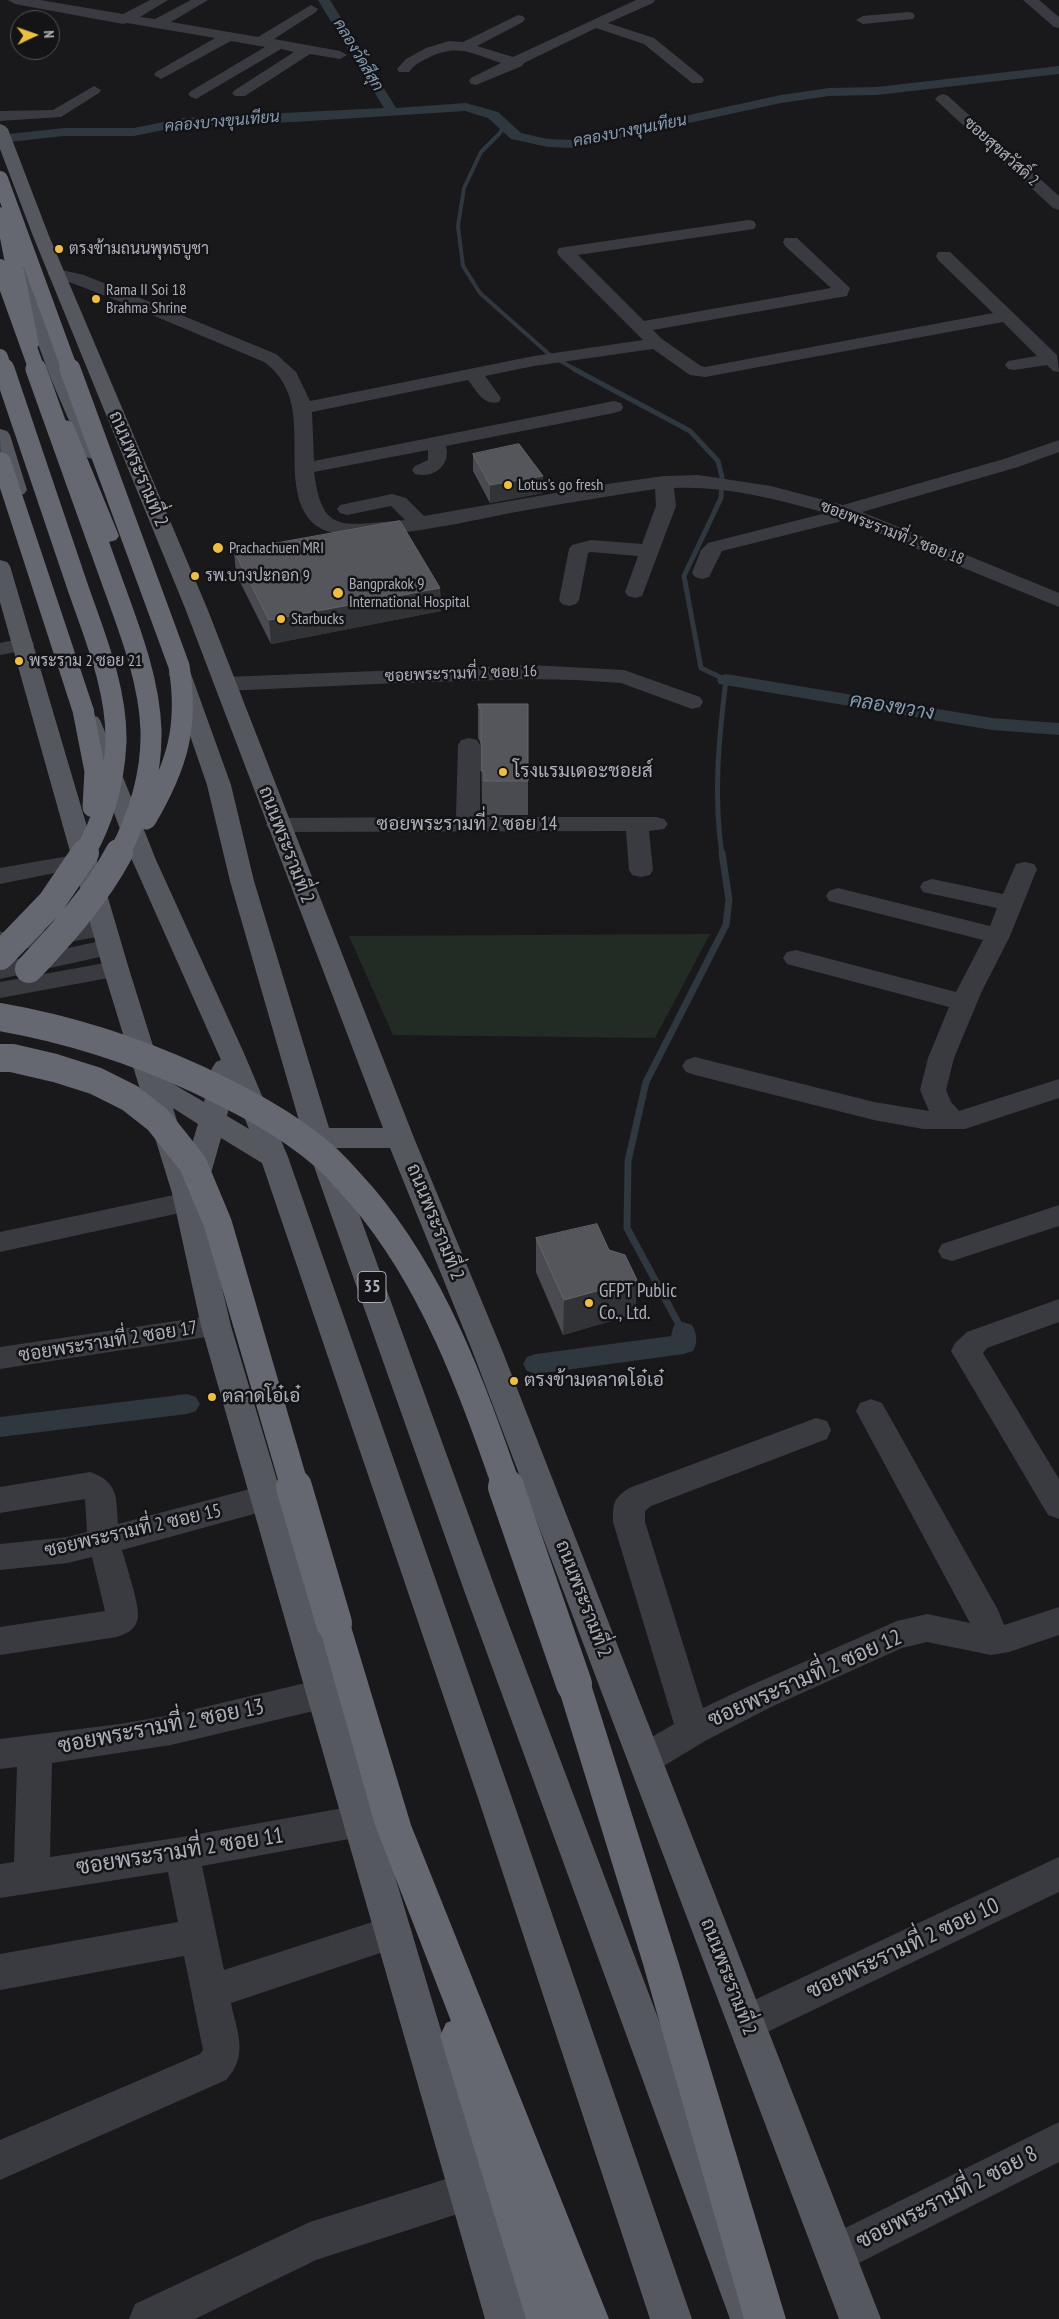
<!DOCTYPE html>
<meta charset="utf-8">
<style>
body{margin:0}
#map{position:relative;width:1059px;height:2319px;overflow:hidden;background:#19191b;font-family:"PT Sans Narrow",sans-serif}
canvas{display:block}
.north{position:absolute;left:10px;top:10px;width:50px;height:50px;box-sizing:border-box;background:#141416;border:1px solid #515258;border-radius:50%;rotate:87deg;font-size:14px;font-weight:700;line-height:20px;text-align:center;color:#acafba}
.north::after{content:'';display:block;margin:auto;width:18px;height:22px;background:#eebe3e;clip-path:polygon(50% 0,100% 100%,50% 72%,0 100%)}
</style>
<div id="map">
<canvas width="1059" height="2319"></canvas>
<div class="north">N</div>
</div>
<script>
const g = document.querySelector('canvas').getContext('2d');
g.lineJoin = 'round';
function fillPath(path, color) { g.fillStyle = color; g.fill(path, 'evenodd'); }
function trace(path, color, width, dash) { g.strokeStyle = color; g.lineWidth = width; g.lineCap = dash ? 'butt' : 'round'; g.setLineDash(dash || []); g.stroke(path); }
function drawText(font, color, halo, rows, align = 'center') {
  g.font = font + ' "PT Sans Narrow",Sarabun,sans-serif'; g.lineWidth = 5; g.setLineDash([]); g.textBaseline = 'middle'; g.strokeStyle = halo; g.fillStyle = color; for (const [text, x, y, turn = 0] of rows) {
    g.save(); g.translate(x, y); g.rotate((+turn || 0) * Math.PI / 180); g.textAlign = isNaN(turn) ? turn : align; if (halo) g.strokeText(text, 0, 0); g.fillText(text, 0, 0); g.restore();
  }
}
fillPath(new Path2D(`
 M710,934L655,1038L393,1035L349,936Z`), '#232b25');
trace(new Path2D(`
 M504,125L500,133L481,152L464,188L458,226L463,266L480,293L550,355L576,370`), '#2f373f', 4);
trace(new Path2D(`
 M574,369L690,431L718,461L722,477L721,498L684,576L701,668L726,680C719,737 713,796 722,854`), '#2f373f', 5);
trace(new Path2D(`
 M683,1332L627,1228L628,1161L646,1082L726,925L729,900L722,853`), '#2f373f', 7);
fillPath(new Path2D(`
 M318,0H330L396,108L466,103L498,112L521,133L548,139L574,140L781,95L829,88L877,87L1059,66V74L877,95L829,96L781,103L574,148L548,147L511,139L488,118L465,111L295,122L183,126L134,136H64L0,143V135L64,128H134L183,118L384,108Z
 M726,674L992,718L1059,723V735L992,730L719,684L717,680L719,676Z
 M683,1322L692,1325C697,1334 698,1342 693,1351L684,1354L536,1374L527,1371L523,1364L527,1357L536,1354L671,1336L674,1325Z
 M187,1394L196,1397L200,1404L196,1411L187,1414L0,1437V1417Z`), '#2f373f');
fillPath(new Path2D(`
 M8,0H40L123,14L150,0H168L140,17L155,19L191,0H208L171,22L258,37L311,5L318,9L316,12L274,39L340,51L347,55L340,59L310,54L245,96H235L232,93L235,90L294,52L281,49L196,99L191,97L188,94L191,91L265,47L231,41L161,79L154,75L156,72L215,38L127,23L123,24L15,4Z
 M636,0H655L653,3L608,23L654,38L702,77L704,80L702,83H692L644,44L596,28L524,63L522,66L476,85L471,84L469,81L471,78L501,63C473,54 457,43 428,58C421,61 414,65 409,72H399L397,69L406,59L426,48L449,41L463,42L518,15L523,16L525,19L523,22L477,46L513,57Z
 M1023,0H1039L1059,17V28L1054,27Z
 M908,12L913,13L915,16L913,19L863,24L856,20L863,16Z
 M94,86L101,90L99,93L61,117L0,121V111L53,110Z
 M943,94L948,96L1059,196V210L1053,208L938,102L935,99L938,96Z
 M748,220L754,221L756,225L754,229L578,255L644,321L831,288L785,246L783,242L785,238H797L850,288L847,296L841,297L653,330L662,339L701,366L705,367L993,313L938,260L936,256L938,252H950L1057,355L1059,372L1053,371L1047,365L1014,370L1008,369L1005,365L1008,361L1037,356L1003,322L705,377L690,375L653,349L534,366L485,376L501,398L499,402C483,406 477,391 468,380L312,412L314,461L614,401L621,403L623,407L621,411L614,413L446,446C451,465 434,479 415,474L412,470L415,466L428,460V450L314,472C322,536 344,524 397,521L405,520L391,506L347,515L340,513L337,509L340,505L392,494L406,498L424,516L607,484L664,476L698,475L771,486L843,505L1004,459L1059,440V452L1018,467L862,512L1059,593V607L846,520L722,551L709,577L702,579L695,577L692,573L701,550L708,543L826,513C776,499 726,486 674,488L676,506L642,596L635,598L628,596L625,592L638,556L591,552L588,553L579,600L576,604L569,606L562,604L559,600L569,549L572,545L591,540L642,544L656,506L655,489C610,496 565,503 521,511C478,519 355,549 320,528C304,519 298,501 296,484C291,439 305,392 264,362L126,304L72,283L51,278L48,274L51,270L57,269L84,275L276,354L296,372L310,401L534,356L643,340L559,256L557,252L559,248Z
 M23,638L31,639L34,644L31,649L0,655V643Z
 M530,665L624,670L700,697L703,702L700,707L692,709L621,683L576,680L530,679L398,683L225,691L217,689L214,684L217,679L225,677Z
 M469,738L477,740L480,745V817H656L664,819L668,824L664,829L649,831L653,870L650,875L641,877L632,875L629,870L626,831L278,832L270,830L266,825L270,820L278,818L456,817L458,745L461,740Z
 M86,853L94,855L98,860L94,865L0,884V868Z
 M1025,862L1034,864L1037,869L1010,936L981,993L954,1058L946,1090L951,1102L959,1111L1059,1079V1098L965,1129H923L874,1120L695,1075L686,1072L682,1066L686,1060L695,1057L874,1102L929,1111L920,1090L928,1058L949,1007L787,964L783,958L787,952L796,950L956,992L983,940L829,901L826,896L829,891L838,888L990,926L997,908L923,892L920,887L923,882L932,879L1003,894L1016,864Z
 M104,920L113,922L116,928L113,934L37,948H0V932H37Z
 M109,939L118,941L122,947L118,953L0,979V963Z
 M116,961L125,963L129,969L125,975L0,998V982Z
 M188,1192L198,1195L202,1202L198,1209L0,1252V1232Z
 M1059,1205V1226L952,1261L942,1258L938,1251L942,1244Z
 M1059,1299V1322L987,1348L983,1353L1059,1479V1519L1048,1515L951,1351L955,1343L967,1332Z
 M216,1315L226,1318L231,1326L226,1334L0,1369V1347Z
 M871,1399L882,1403L998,1610L1004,1625L1059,1607V1635L1009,1652L991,1655L927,1642L902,1648L771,1707L705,1741L657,1770L645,1774L633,1770L628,1759L633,1748L674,1724L613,1522C613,1503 613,1499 629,1488L816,1418L827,1421L831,1430L827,1439L651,1506L645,1511V1522L703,1708L747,1687L897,1621L927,1614L970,1623L856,1411L860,1403Z
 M90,1472C119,1482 116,1498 118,1524L265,1485L276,1489L281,1498L276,1507L265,1511L122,1550C126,1565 139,1603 138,1616C137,1629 128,1633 117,1637L0,1655V1627L105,1611L92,1557L68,1563L0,1570V1544L68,1537L87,1532L85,1499L0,1513V1487Z
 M322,1679L334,1684L339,1694L334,1704L322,1709L171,1745L52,1763L50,1857L182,1837L360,1805L372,1810L378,1821L372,1832L360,1837L202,1866L224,1970L394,1915L407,1920L412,1932L407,1944L231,2003C237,2033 249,2055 226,2080L0,2180V2140L200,2054L203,2050L184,1956L0,1990V1954L178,1922L168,1872L0,1898V1864L14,1862L17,1767L0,1769V1739L120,1724L171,1715Z
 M1059,1857V1892L759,2036L746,2041L733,2036L727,2023L733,2010Z
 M1059,2122V2162L849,2268L835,2274L821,2268L815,2254L821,2240Z
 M468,2172L482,2178L488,2192L482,2206L316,2260L195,2319H129L135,2304L310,2222Z`), '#3a3b40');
fillPath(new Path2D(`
 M0,124L5,126L8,129L49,236L207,608L414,1138L502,1350L881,2319H839L472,1350L390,1148H335L497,1593L772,2319H730L465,1593L304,1138L230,881L207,785L169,674L172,669L180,667L188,669L191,674L231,785L254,881L329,1128H383L185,608L33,236L0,149Z
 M17,258L23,259L26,263L69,379L103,453L100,457L93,459L86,457L83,453L51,379L8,263L11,259Z
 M0,429L7,431L10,435L27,490L24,494L17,496L10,494C0,476 0,451 0,429Z
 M0,560L7,562L10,566L129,969L163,1078L204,1102L212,1068L216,1062L221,1060L132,860L79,722L82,717L90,715L98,717L101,722L156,860L243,1051L288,1157L512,1798L692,2319H650L478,1798L262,1163L221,1138L206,1191L201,1198L231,1326L527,2319H485L201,1326L172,1193L103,969L0,602ZM233,1091L249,1129L227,1116ZM173,1108L198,1124L188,1157Z`), '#56585f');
fillPath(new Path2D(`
 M0,207L6,209L8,212L20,250L39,345L36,349H24L21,345L0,238Z
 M65,420L72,422L74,426L119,536L116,540L109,542L102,540L99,536L56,426L58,422Z
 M0,452L7,454L10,458L94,710L91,715L83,717L75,715L72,710L0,488Z
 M334,1609L346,1613L350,1623L411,1825L609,2319H526L440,2036L446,2023L451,2021L375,1825L318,1623L322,1613Z
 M574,1669L586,1674L591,1684L679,1964L786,2319H744L643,1964L557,1684L562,1674Z`), '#666871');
trace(new Path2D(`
 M0,179L70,370
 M0,267L37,370
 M0,357L4,370`), '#666871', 16);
trace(new Path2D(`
 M4,369C28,442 54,515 78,588C95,637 117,689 116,742C114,781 104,820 84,854
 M36,369C60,436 84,503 108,570C126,621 149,675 151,730C152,774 139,816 119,854
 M70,369L179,666C189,727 177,766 146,819
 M83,710L95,771L93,807`), '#666871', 21);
trace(new Path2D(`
 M0,956L51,903L85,853
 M29,969C63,933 96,896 119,853
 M0,1017C69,1029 134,1050 197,1079C241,1100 286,1123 323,1155C337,1167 349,1182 362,1196C434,1281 471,1385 507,1488
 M0,1058H12L55,1068L96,1081L130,1098L158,1120L193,1164L218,1224L295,1488`), '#666871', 28);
trace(new Path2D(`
 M294,1487L334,1623
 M506,1487L574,1684`), '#666871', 36);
fillPath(new Path2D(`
 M473,454L543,493L490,503L473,471Z
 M234,551L440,588L441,611L271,644L236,574Z
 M478,704H528V815H485L484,805H482L481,744L478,738Z
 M536,1238L609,1250L637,1280L635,1314L563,1335L536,1272Z`), '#4a4b50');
fillPath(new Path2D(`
 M543,476V493L490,503V485Z
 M440,588L441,611L271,644L269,620Z
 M637,1280L635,1314L563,1335L564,1300Z`), '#323336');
const building = new Path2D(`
 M519,444L543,476L490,485L473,454Z
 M400,521L440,588L269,620L234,551Z
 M478,704H528V781H484V771H481V711Z
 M597,1224L609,1250L625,1255L637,1280L564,1300L536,1238Z`);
fillPath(building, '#55565b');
trace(building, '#62646a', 1);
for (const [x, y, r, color] of [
 [59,249,5,"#eebe3e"],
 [96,299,5,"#eebe3e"],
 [508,485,5,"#eebe3e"],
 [218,548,6,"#eebe3e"],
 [195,576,5,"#eebe3e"],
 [338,593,6,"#eebe3e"],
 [281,619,5,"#eebe3e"],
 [19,661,5,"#eebe3e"],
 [503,772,5,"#eebe3e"],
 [589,1303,5,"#eebe3e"],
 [514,1381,5,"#eebe3e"],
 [212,1397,5,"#eebe3e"]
]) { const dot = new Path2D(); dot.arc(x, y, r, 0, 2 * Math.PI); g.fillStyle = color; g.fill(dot); trace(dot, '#141416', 2); }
drawText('italic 16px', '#849bb4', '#141416', [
 ["คลองวัดสีสุก",358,55,59],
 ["คลองบางขุนเทียน",222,122,-5],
 ["คลองบางขุนเทียน",630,131,-11]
]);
drawText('16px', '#acafba', '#141416', [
 ["ซอยสุขสวัสดิ์ 2",1001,152,42],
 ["ซอยพระรามที่ 2 ซอย 18",892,533,21],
 ["ซอยพระรามที่ 2 ซอย 16",461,674,-2]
]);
drawText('16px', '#acafba', '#141416', [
 ["ตรงข้ามถนนพุทธบูชา",69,249],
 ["Rama II Soi 18",106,290],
 ["Brahma Shrine",106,308],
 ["Lotus's go fresh",518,485],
 ["Prachachuen MRI",229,548],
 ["รพ.บางปะกอก 9",205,576],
 ["Bangprakok 9",349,584],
 ["International Hospital",349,602],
 ["Starbucks",291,619],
 ["พระราม 2 ซอย 21",29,661]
], 'left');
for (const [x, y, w] of [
 [372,1287,28]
]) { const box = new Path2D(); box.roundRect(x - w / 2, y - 15.5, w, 31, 4); g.fillStyle = '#141416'; g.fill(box); trace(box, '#acafba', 1); }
drawText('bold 18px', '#acafba', null, [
 ["35",372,1287]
]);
drawText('19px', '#acafba', '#141416', [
 ["ถนนพระรามที่ 2",138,469,67],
 ["ซอยพระรามที่ 2 ซอย 14",467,825],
 ["ถนนพระรามที่ 2",286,845,69],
 ["ถนนพระรามที่ 2",435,1222,68],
 ["ซอยพระรามที่ 2 ซอย 17",108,1342,-9],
 ["ซอยพระรามที่ 2 ซอย 15",133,1531,-13],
 ["ถนนพระรามที่ 2",583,1599,69],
 ["ถนนพระรามที่ 2",728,1977,69]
]);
drawText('19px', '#acafba', '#141416', [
 ["โรงแรมเดอะชอยส์",513,772],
 ["GFPT Public",599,1292],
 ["Co., Ltd.",599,1314],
 ["ตรงข้ามตลาดโอ๋เอ๋",524,1381],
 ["ตลาดโอ๋เอ๋",222,1397]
], 'left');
drawText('italic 20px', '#849bb4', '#141416', [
 ["คลองขวาง",892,707,9]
]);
drawText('22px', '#acafba', '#141416', [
 ["ซอยพระรามที่ 2 ซอย 12",805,1679,-24],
 ["ซอยพระรามที่ 2 ซอย 13",161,1727,-11],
 ["ซอยพระรามที่ 2 ซอย 11",180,1852,-9],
 ["ซอยพระรามที่ 2 ซอย 10",903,1949,-25],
 ["ซอยพระรามที่ 2 ซอย 8",947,2198,-27]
]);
</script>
